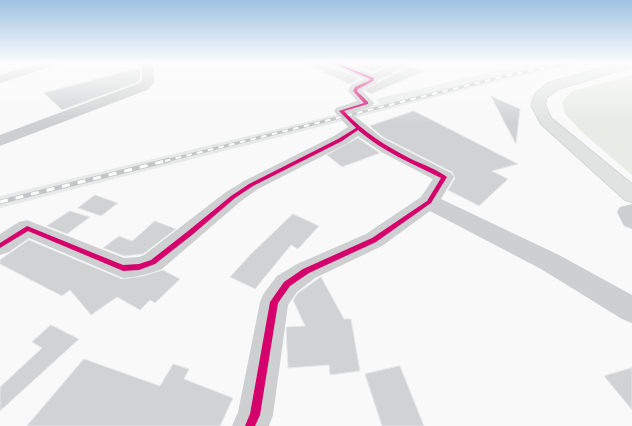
<!DOCTYPE html>
<style>
body{margin:0}
canvas{display:block;background:#f9f9f9}
</style>
<canvas width="632" height="426"></canvas>
<script>
const g = document.querySelector('canvas').getContext('2d');
g.lineJoin = 'round';
function fillPath(path, color) { g.fillStyle = color; g.fill(path, 'evenodd'); }
function trace(path, color, width, dash) { g.strokeStyle = color; g.lineWidth = width; g.lineCap = dash ? 'butt' : 'round'; g.setLineDash(dash || []); g.stroke(path); }
fillPath(new Path2D(`
 M529,63H581L476,87L0,208V196L380,104L376,99Z`), '#e8e9e9');
fillPath(new Path2D(`
 M632,75V175L584,134L565,114L562,102L572,91Z`), '#e8ebe6');
const building = new Path2D(`
 M305,63H327L329,66L360,79L350,84Z
 M348,63H393L372,72Z
 M409,66L424,71L371,94L364,90Z
 M140,68V80L136,83L62,110L44,93Z
 M491,96L520,109L516,144Z
 M414,111L518,164L492,171L508,179L479,206L448,190L455,178L452,172L383,137L370,126Z
 M358,138L380,153L342,167L327,155Z
 M95,195L118,203L101,216L78,208Z
 M70,211L90,217L67,234L47,226Z
 M293,214L319,226L298,249L291,245L255,289L230,277L250,255Z
 M155,221L176,229L143,254L124,256L103,248L119,236L132,241Z
 M29,240L122,279L143,276L163,270L180,279L155,303L150,300L140,310L117,297L91,315L70,290L62,296L0,264V260Z
 M321,277L344,319H351L360,371L330,375L329,365L288,368L286,327L305,326L293,300L298,293Z
 M51,325L79,339L0,411V387L42,348L32,342Z
 M84,359L160,386L173,364L189,369L184,379L233,398L220,426H27Z
 M400,366L424,426H382L365,374Z
 M632,368V410L604,376Z`);
fillPath(building, '#d0d2d3');
trace(building, '#e8e8e8', 1);
const secondary = new Path2D(`
 M619,63H632V67L558,89L546,98L545,105L551,118L632,184V202L625,200L541,124L531,105L535,94L548,83Z`);
trace(secondary, '#d5d6d7', 2);
fillPath(new Path2D(`
 M41,63H59L57,65L0,83V75Z
 M142,63H154V83L147,90L0,146V135L137,84L142,81Z
 M328,63H344L372,74L397,63H406L408,65L406,67L378,80L376,83L362,90L374,103L372,106L351,113L382,138L451,173L454,177L441,199L559,255L632,295V323L622,319L541,269L430,211L382,246L315,278L297,292L288,305L273,415L269,426H232L238,412L260,302L264,293L277,276L297,264L366,234L421,197L433,179L383,153L358,136L346,144L258,189L240,202L162,269C149,274 137,277 123,278L29,238L9,252L0,255V234L19,222L27,220L124,258L139,257L144,255L226,192L244,181L334,136L348,127L334,111L336,108L357,101L348,91L351,85L364,79L330,65Z
 M632,204V229L624,226L617,212L620,207Z`), '#cecfd0');
fillPath(secondary, '#e1e2e2');
const railFar1 = new Path2D(`
 M165,161L505,76L569,63`);
const rail = new Path2D(`
 M0,202L169,160`);
trace(railFar1, '#c3c5c6', 3);
trace(rail, '#c3c5c6', 4.5);
trace(railFar1, '#fff', 2, [5.5]);
trace(rail, '#fff', 3, [8]);
fillPath(new Path2D(`
 M332,63H337L374,78L373,81L358,89L357,91L368,102V104L344,111C363,132 386,146 411,159C422,164 438,170 447,177L431,203L376,242L309,273L290,286L278,303L260,415L255,426H245L250,414L270,302L284,282L303,269L372,238L427,201L441,178C413,164 382,151 358,130L342,141L253,186L235,198L192,235L155,264L139,270L123,271L121,270L28,231L0,248V243L27,226L123,265L139,264L151,260L188,231L231,196L249,184L338,139L356,128L339,111L364,103L353,91L355,87L370,80V79Z`), '#d6006c');
const sky = g.createLinearGradient(0, 0, 0, 123);
sky.addColorStop(0, '#9dc2e2');
sky.addColorStop(0.51, '#fcfcfc');
sky.addColorStop(1, '#fcfcfc00');
g.fillStyle = sky;
g.fillRect(0, 0, 632, 123);
</script>
